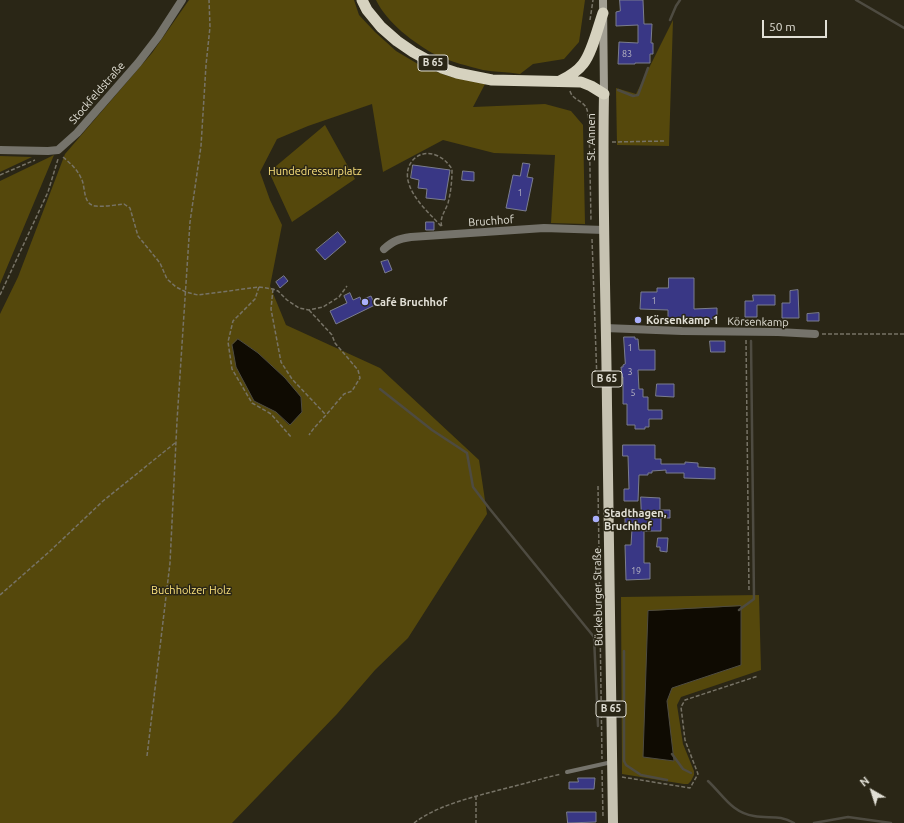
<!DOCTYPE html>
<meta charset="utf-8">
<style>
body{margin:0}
#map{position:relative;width:904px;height:823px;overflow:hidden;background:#2a2616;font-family:Ubuntu,sans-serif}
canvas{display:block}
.north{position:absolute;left:852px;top:771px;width:40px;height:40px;-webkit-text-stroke:3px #2a2616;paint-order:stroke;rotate:321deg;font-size:11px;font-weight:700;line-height:16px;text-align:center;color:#e1dfd5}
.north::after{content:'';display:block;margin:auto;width:14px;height:18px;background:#e1dfd5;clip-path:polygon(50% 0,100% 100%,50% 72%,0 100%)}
.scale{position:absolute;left:762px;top:20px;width:65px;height:18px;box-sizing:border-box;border:2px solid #e1dfd5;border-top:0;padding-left:5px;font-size:12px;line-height:14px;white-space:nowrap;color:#e1dfd5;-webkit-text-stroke:3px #2a2616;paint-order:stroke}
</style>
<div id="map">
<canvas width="904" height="823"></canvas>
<div class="north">N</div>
<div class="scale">50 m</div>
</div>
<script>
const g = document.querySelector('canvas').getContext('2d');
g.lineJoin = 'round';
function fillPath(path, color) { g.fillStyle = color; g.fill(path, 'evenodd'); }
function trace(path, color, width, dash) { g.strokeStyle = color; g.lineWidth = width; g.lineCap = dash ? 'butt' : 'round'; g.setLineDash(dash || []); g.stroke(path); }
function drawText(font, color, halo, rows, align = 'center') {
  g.font = font + ' Ubuntu,sans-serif'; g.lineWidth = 3; g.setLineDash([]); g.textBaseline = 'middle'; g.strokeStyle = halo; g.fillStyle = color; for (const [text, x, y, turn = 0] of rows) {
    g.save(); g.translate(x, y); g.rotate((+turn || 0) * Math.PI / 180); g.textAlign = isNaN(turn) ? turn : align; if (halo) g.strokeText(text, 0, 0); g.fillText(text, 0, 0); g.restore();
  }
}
fillPath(new Path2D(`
 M189,0H354L359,15L375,32L396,51L423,67L451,77L485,84L473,107L545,104L571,111L583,125L585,224L551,223L555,155L494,153L443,140L383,172L372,104L308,126L277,139L260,172L270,200L282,225L270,286L286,325L380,368L479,460L487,514L408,638L375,670L337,714L232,823H0V314L18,277L65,154L152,53ZM238,339L258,353L285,378L289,425L276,412Z
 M376,0H585L579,42L564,59L533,64L520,74C508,72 495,72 483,70C468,66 451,62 436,55C414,43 387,23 376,0Z
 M673,20L669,146L617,145L616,88L636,94Z
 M325,125L355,179L292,222L269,172Z
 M54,155L0,284V181Z
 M0,156L32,157L0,172Z
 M759,595L761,670L681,697L677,705L683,744L694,771V775L691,781L688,784H684L622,774L621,597Z`), '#55480c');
const water = new Path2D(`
 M238,339L258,353L285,378L301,397L302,412L290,425L276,412L254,401L236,367L232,345Z
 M741,606V665L672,688L667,701L674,761L643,757L648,611Z`);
fillPath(water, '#0f0b02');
trace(water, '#4e4b41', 1);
trace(new Path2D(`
 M856,0L904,28
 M670,20L676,6L680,0
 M618,90L633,96L638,95L648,68
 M380,389L432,430L467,453L473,487L489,508L594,637L598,726
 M739,610L754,599L751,341
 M624,651V761L626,765L641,775L667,780
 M672,754L683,769L691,773
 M708,781C723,795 732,813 754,816C769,819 779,814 794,823
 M814,823L848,817L891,823`), '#4e4b41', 2.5);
const building = new Path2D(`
 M620,0H643L644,24H652L651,43H653V54H650V63H635V64H618L619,42L638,43V25L616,26V12L620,11Z
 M523,163L530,164L527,177L533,178L526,211L506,208L513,175L520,176Z
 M413,165L450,170L445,200L426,198L427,189L418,188L419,180L411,178Z
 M463,171L474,172V181L462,180Z
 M426,222H434V230H426Z
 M338,232L346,242L325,260L316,250Z
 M388,260L392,270L385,273L381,262Z
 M284,276L288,281L280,288L276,282Z
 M669,278H694V309L717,308V319L693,320V323L668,322V310L640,309L641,292H657V288H668Z
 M798,290L799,318H782V303H790V291Z
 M350,293L353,300L360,297L361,300L371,296L375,305L336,324L330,311L347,303L344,296Z
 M753,295H775V305H757V317H745V301H753Z
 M819,313V321H807V314Z
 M624,337H635V339H638L639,350H655V370H638L639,389H643V397H648V410H662V419H649V427H645V429H635V425H627V404H623V377H622L621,367H623V365L625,364Z
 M710,341H725V352H711Z
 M657,384H674V397L656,396Z
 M623,445H655V459H661V464H685V462L698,463V467L715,468V479L684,478V473H666V470L652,471V473H648V475H639L638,501H624V489H629L628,456H623Z
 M641,497L660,498V510H670V518H661V531H644V563H650V579L626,580L625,545H631L632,529H625V515H641Z
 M658,538H668L667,552L660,551V547H657Z
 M578,778H595L594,789H569V782H578Z
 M567,812H596V822L568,823Z`);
fillPath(building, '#393785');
trace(building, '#7b7d8f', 1);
trace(new Path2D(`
 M590,20L593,0
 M570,91C572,99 581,100 586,107C588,111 588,116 589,120L591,221
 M612,142L666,141
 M63,157C70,163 77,169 81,178C86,186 82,205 96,206C104,207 115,205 124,204L130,208L138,236L160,263L167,279L176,287L186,292L198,295L259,287L273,289L278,291L287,300L299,308L309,310L323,307L339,297L347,286
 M0,175L35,160
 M441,226C430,214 414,200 409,184C402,164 419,147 438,156C444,159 448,163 452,169C452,180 451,192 448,203C445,212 439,218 442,227
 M592,239L597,381
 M259,287L255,299L233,321L228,342L232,369L252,403L271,414L291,437
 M273,289L271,309L281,362L292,379L326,415L314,428L309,435
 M0,295L48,192L58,159
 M309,310L332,335L335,343L358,370L360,378L352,391L344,394L326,415
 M822,334H904
 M746,340L749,592
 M598,486L602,759
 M0,595L49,552L103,501L175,443
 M147,756L170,563L177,421L190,222L201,146L206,65L210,27L209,0
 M602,770L603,817
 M622,777L690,788L698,774L685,740L681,707L685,700L758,676
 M476,796V823
 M414,823C438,805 470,798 499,790C520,785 540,779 561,774`), '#777366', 1.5, [4, 2]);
trace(new Path2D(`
 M567,772L612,762`), '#75736b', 4);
trace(new Path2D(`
 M0,150L48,151L58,150L77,133L138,63L158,37L182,0
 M384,249C393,241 398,239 411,237L544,228L604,230
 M605,328L682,331L778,332L815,334`), '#75736b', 8);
trace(new Path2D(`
 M603,0L604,94`), '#a29f93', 8);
trace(new Path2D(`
 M604,94C602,198 606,302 607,405C609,545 611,684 613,823`), '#c6c2b1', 10);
trace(new Path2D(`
 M362,0L367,10L381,27L397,41L413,52L442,68L457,73L492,80L581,82L591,86L604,94
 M560,81C568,77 577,72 583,64C592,53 598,27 603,13`), '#d6d2bf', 11);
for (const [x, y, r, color] of [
 [365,302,4,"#aab0fb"],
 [638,320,4,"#aab0fb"],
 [596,519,4,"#aab0fb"]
]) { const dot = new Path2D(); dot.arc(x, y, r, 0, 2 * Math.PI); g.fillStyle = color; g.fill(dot); trace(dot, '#2a2616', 1.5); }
drawText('9px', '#b7b5c1', null, [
 ["83",627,54],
 ["1",520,193],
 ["1",654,301],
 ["1",630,348],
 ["3",630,372],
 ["5",633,393],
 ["19",636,571]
]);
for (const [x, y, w] of [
 [433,63,30],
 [607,379,30],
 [611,709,30]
]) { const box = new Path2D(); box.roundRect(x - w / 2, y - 8, w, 16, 3); g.fillStyle = '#2a2616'; g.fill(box); trace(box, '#e1dfd5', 1); }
drawText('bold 10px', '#e1dfd5', null, [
 ["B 65",433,63],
 ["B 65",607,379],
 ["B 65",611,709]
]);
drawText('11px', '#e1dfd5', '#2a2616', [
 ["Stockfeldstraße",97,93,-49],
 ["St. Annen",591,137,-90],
 ["Bruchhof",491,221,-4],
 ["Körsenkamp",758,322,1],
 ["Bückeburger Straße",598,597,-91]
]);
drawText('11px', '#fce27c', '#2a2616', [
 ["Hundedressurplatz",315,171],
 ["Buchholzer Holz",191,590]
]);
drawText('bold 11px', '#e1dfd5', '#2a2616', [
 ["Café Bruchhof",373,302],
 ["Körsenkamp 1",646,320],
 ["Stadthagen,",604,513],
 ["Bruchhof",604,526]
], 'left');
</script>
